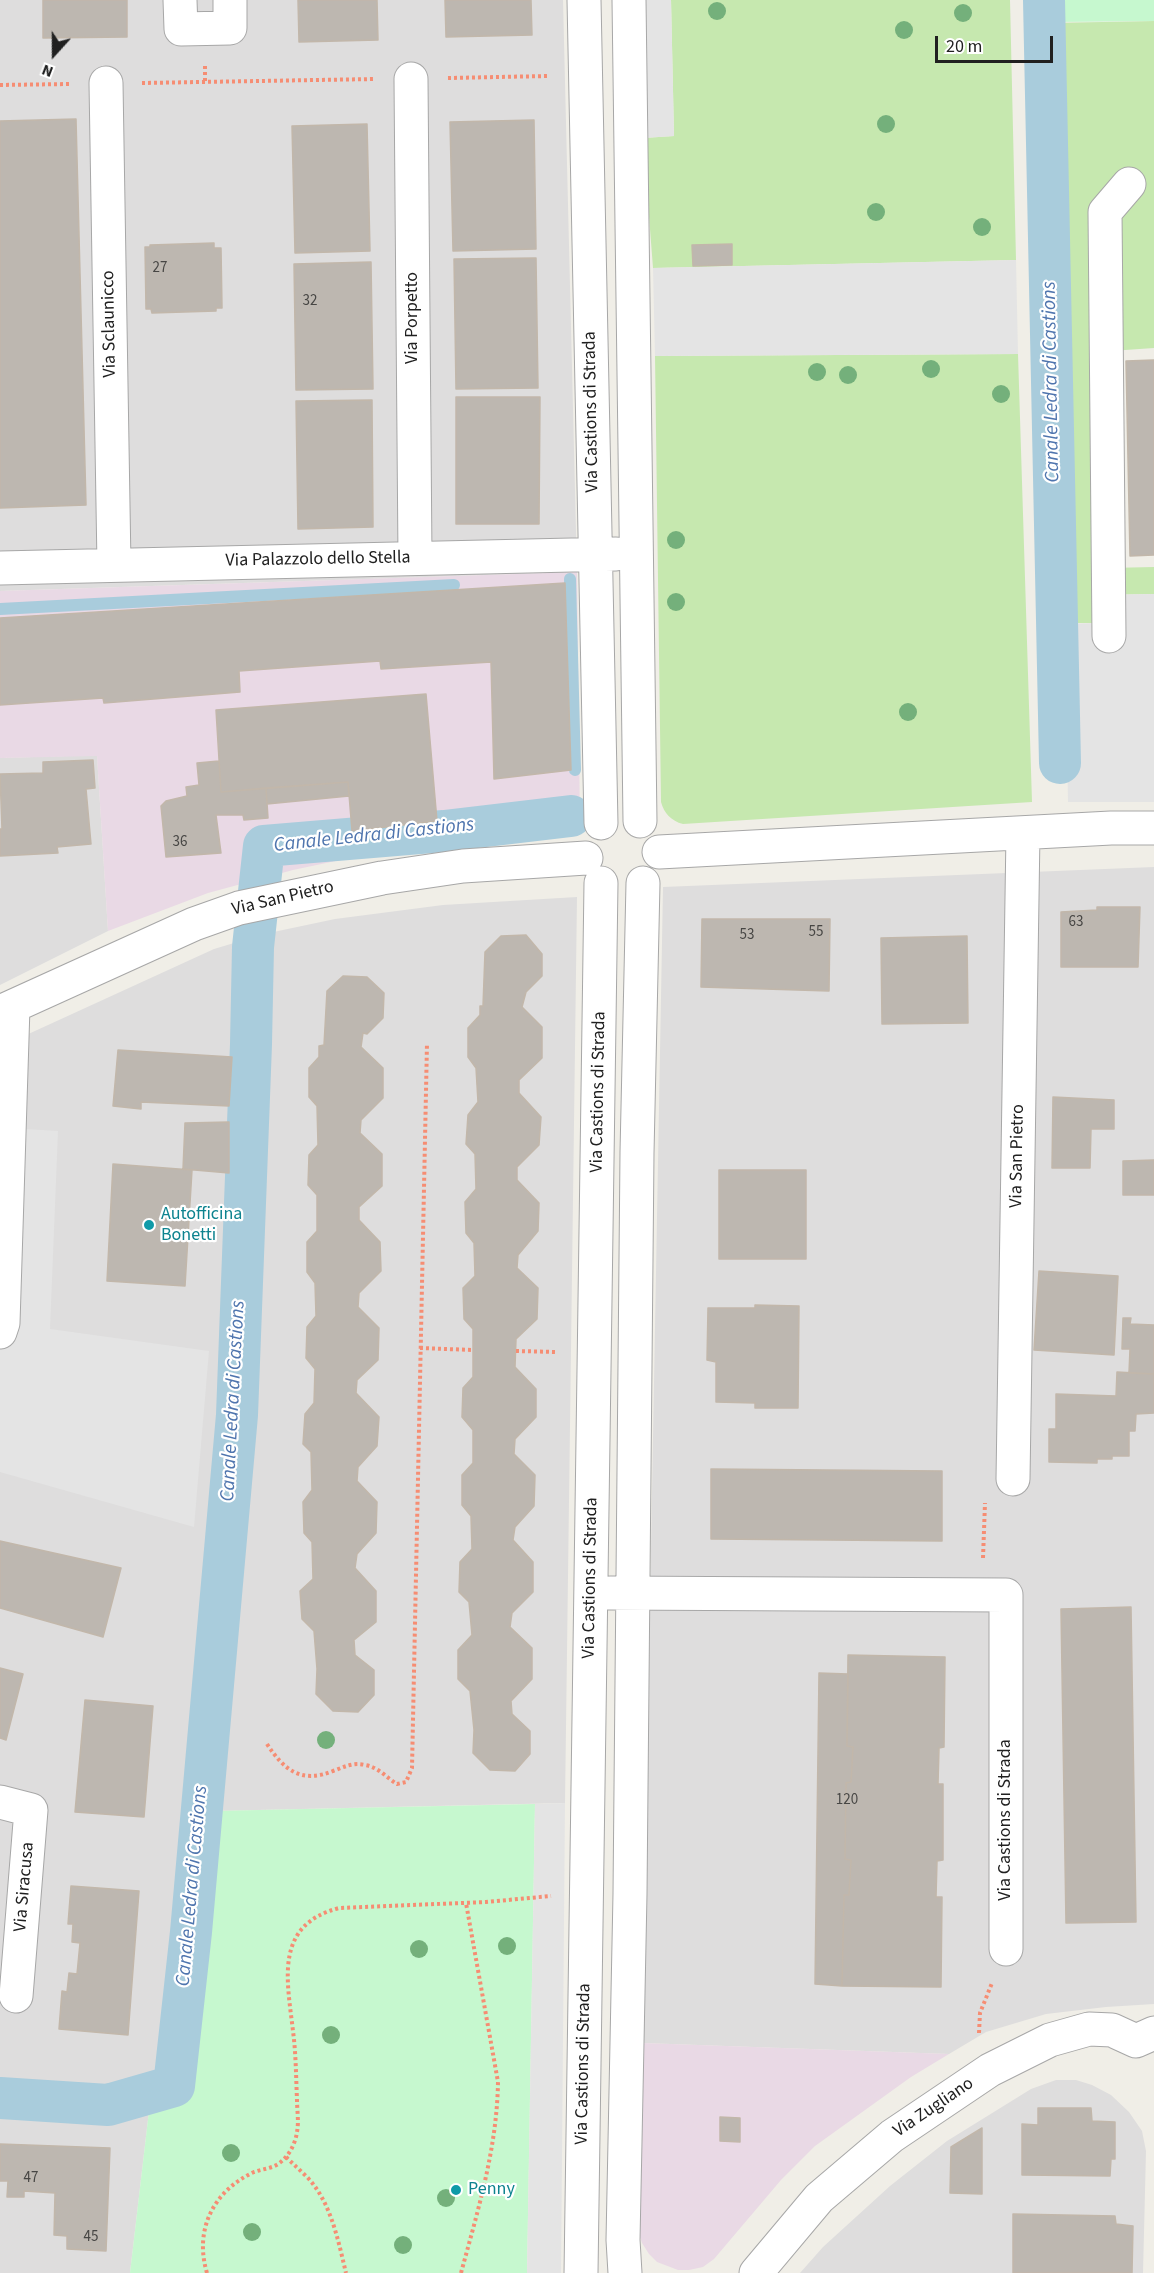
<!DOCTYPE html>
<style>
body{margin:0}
#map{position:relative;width:1154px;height:2273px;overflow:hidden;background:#f0eee7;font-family:"Source Sans 3",sans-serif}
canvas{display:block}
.north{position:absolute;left:24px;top:24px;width:60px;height:60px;-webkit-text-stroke:4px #fff;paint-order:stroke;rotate:201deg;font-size:16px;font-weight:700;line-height:24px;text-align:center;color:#202020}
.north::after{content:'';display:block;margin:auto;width:21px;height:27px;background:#202020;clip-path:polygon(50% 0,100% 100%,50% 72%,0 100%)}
.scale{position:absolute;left:935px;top:36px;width:118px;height:27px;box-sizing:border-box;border:3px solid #202020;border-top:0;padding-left:8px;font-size:18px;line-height:21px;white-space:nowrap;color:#202020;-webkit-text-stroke:4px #fff;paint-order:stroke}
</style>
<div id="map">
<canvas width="1154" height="2273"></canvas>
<div class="north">N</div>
<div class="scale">20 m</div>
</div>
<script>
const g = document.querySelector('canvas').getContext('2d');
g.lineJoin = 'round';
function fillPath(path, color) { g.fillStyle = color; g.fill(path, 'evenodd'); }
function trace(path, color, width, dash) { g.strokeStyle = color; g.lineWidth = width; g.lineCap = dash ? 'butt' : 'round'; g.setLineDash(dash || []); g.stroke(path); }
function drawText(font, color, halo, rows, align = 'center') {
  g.font = font + ' "Source Sans 3",sans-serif'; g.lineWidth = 4.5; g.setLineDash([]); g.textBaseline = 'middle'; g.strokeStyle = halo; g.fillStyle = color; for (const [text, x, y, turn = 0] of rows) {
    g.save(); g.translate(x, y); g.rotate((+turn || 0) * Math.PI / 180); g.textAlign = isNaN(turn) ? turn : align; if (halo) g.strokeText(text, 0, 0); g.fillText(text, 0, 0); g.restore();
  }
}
fillPath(new Path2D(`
 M0,0H563L577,572L0,591Z
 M97,755L108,931L0,985V758Z
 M1154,867V2004L1106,2007L1046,2014L986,2032L949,2054L642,2043L663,887Z
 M577,897L565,1803L213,1811L181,2096L149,2111L130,2273H0V1047L214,949L264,934L335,919L443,905Z
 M1056,2080H1076L1092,2085L1111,2095L1129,2112L1142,2131L1146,2151L1143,2273H800L823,2247L890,2186L947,2141L1031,2089Z`), '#dedddd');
fillPath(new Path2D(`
 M577,572L580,826L416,844L293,870L208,893L108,931L97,756L0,758V591Z
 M642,2043L949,2054L911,2077L815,2146L781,2180L714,2259L703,2267L689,2270H678L657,2262L649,2254L642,2243L638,2231Z`), '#e9d9e5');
fillPath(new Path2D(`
 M671,0H1010L1016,260L653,268L643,138L674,136Z
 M1154,21V348L1096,352L1108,568L1154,567V594L1099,595L1100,623H1065L1051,23Z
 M1018,354L1032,802L683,824C671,821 664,813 661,802L655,356Z`), '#c6e8af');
fillPath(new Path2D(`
 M1052,0H1154V21L1051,22Z
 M535,1804L527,2273H130L149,2111L181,2096L213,1811Z`), '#c6f8cf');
fillPath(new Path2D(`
 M641,0H671L674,136L643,138Z
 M1016,260L1018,354L655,356L653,268Z
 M1154,594V802H1068L1065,624L1099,623V595Z
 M9,1128L58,1131L50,1329L209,1351L194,1527L0,1472V1322Z
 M565,1803L561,2273H527L535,1804Z`), '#e4e4e4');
trace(new Path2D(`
 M570,579L575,770
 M0,609L454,585`), '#a9ccdc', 12);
trace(new Path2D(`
 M1044,0L1060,763
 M0,2098L108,2105L174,2086L191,1932L237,1415L251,1044L253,947L264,846L444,831L571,816`), '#a9ccdc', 42);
const building = new Path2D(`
 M43,0H127V37L43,38Z
 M298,0H377L378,40L299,42Z
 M445,0H531L532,35L446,37Z
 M76,119L86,505L0,508V121Z
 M534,120L536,249L453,251L450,122Z
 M367,124L370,251L295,253L292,126Z
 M214,243V248H221L222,308H216V311L152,313L151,309H146L145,247H150V245Z
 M732,244V265L693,266L692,245Z
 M536,258L538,388L456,389L454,259Z
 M371,262L373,389L296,390L294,264Z
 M1154,360V555L1130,556L1126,361Z
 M456,397H540L539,524H456Z
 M372,400L373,527L298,529L296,401Z
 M565,583L571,770L494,779L491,662L381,669L380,661L239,671L240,692L104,703L103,698L0,705V618Z
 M426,694L437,821L352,831L348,782L221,792L216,710Z
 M93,760L95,788L86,789L91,844L57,847L58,853L0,856V829H2L0,774L43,773V762Z
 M219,761L221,792L266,788L268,818L244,820L243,815H216L221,853L166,857L161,806L166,801L187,796L186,787L199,785L197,763Z
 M348,782L349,796L267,804L266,788Z
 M1097,907H1140L1138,967H1061V912L1097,910Z
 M702,919H830L829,991L701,987Z
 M526,935L542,954V976L526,992L522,1007L542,1027V1058L519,1080V1093L541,1117L539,1145L517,1167V1180L539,1203L538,1231L518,1255L517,1268L538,1288L537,1319L516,1339L515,1367L536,1389V1417L515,1439L514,1454L535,1475L534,1506L515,1527L513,1540L533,1562V1592L512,1613L510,1627L532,1648V1679L511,1701L512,1714L530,1731V1754L515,1771L490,1770L473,1753L474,1730L470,1691L458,1679V1650L472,1635L469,1602L459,1592L460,1562L472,1549L471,1516L462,1505V1475L473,1463V1430L462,1417L463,1388L473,1377V1329L464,1319L463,1288L475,1276L474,1243L466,1233L465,1202L476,1189L475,1154L466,1144L468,1115L478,1102L476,1068L468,1057V1028L480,1015V1006H483L485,952L501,936Z
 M967,936L968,1023L882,1024L881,938Z
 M343,976L367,977L384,993L383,1018L367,1034L363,1033L361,1047L383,1068V1098L361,1120L360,1133L382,1154V1186L359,1207V1220L380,1242L381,1271L359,1293L358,1307L379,1328L378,1360L357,1380L356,1393L379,1417L377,1446L358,1467L357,1481L377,1502L376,1533L357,1554L355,1568L376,1591V1622L354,1640L355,1655L374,1670V1695L358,1712L333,1711L316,1694L317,1669L314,1631L302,1619L300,1591L313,1579L312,1542L304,1533L303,1502L312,1490L311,1452L303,1444L305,1414L314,1403L315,1369L306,1358L307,1327L316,1316L315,1283L307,1272V1242L317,1231V1195L308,1185L309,1155L318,1145L317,1106L309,1097V1068L319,1057V1046L324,1045L327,991Z
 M118,1050L232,1057L229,1106L141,1102V1109L113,1106Z
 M1053,1097L1114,1100V1129H1091L1090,1168H1052Z
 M229,1122V1173L183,1169L185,1123Z
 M1154,1160V1195H1123V1161Z
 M113,1164L192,1170L185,1286L107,1281Z
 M719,1170H806V1259H719Z
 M1039,1271L1118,1276L1114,1355L1034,1350Z
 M755,1305L799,1306L798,1408H755V1403L716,1402V1362L707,1360L708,1308H755Z
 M1123,1318H1131L1130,1324L1154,1325V1374L1129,1373L1130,1349H1122Z
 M1117,1372L1154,1374V1413L1136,1414L1135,1431H1129V1456H1112V1459H1097V1463L1049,1462V1429H1056V1394L1116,1396Z
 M711,1469L942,1471V1541L711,1539Z
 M0,1541L121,1568L103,1637L0,1608Z
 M1131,1607L1136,1922L1066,1923L1061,1609Z
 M848,1655L945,1657L944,1747L939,1748L938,1784H943V1860L937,1861L936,1897H942L941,1987L842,1986L844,1895H849L851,1860L845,1859L846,1783L851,1782L853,1747L847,1746Z
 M0,1668L23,1674L6,1740L0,1738Z
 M819,1673L848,1674L847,1746L853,1747L851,1782L846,1783L845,1859L851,1860L849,1895H844L842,1986L815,1984Z
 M85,1700L153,1706L144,1817L75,1812Z
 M71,1886L139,1891L128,2035L59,2029L62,1991L67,1992L69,1973L77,1974L80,1943L72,1942L73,1924H68Z
 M1038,2108H1091L1092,2121L1115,2122V2159H1111L1110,2176L1022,2175V2124L1038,2125Z
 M720,2117L740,2118V2142L720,2141Z
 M982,2128V2194L950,2193L951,2147Z
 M0,2144L110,2148L106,2251L67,2249V2236L54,2235L55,2193L24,2191V2197H7L8,2181H0Z
 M1013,2214L1115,2216L1116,2224L1133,2226L1132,2273H1013Z`);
fillPath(building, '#bdb7b0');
trace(building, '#c2b7aa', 1.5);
const minor = new Path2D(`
 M180,0L181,29L230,28V0
 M584,0L601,823
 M629,0L640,821
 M411,79L415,558
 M106,83L114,565
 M0,568L616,554
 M1109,636L1105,212L1129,184
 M659,852L1111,828H1154
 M0,1012L194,924L239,908L382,878L463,866L586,858
 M0,1332L3,1323L13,1007
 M1013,1479L1023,833
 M610,1593L1006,1595V1949
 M0,1802L31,1810L16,1996
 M581,2273L601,883
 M625,2273L623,2240L630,1894L637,1153L643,883
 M756,2273L819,2198L892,2136L990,2070L1050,2040L1089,2029L1112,2030L1136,2041L1154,2033`);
trace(minor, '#a7a7a7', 35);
trace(new Path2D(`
 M205,66V82
 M448,78L548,76
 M142,83L375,79
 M0,85L69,84
 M420,1348L473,1350
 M516,1351L557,1352
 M983,1558L985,1503
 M267,1744C284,1770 301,1784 333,1771C344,1767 353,1762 365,1765C378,1767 387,1778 397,1784L406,1782L412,1768L427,1043
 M979,2033L980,2013L992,1983
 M286,2157C293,2164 300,2170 307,2177C331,2202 338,2240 346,2273
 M207,2273C194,2230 213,2191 254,2172C260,2170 266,2169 272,2167C286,2162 295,2146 297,2132C299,2122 297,2110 297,2100C296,2077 296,2054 293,2031C287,1979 274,1925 339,1908L486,1902L551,1896
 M461,2273C478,2210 497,2148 498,2082L466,1903`), '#f68d73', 4, [3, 3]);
trace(minor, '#fff', 33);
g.fillStyle = '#74b07b';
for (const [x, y] of [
 [717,11],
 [963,13],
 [904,30],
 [886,124],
 [876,212],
 [982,227],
 [931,369],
 [817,372],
 [848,375],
 [1001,394],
 [676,540],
 [676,602],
 [908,712],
 [326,1740],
 [507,1946],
 [419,1949],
 [331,2035],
 [231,2153],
 [446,2198],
 [252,2232],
 [403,2245]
]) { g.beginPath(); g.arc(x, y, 9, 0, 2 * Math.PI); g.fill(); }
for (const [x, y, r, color] of [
 [149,1225,6,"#0f9aa8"],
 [456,2190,6,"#0f9aa8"]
]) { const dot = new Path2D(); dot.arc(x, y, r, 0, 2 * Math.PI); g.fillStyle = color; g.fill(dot); trace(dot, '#fff', 2); }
drawText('15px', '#474644', null, [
 ["27",160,269],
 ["32",310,302],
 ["36",180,843],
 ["63",1076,923],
 ["55",816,933],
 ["53",747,936],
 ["120",847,1801],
 ["47",31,2179],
 ["45",91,2238]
]);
drawText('18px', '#202020', '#fff', [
 ["Via Porpetto",413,318,-90],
 ["Via Sclaunicco",110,324,-91],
 ["Via Castions di Strada",592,412,-91],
 ["Via Palazzolo dello Stella",318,560,-1],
 ["Via San Pietro",283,899,-13],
 ["Via Castions di Strada",599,1092,-89],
 ["Via San Pietro",1018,1156,-89],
 ["Via Castions di Strada",591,1578,-89],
 ["Via Castions di Strada",1006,1820,-90],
 ["Via Siracusa",25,1887,-85],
 ["Via Castions di Strada",584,2064,-89],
 ["Via Zugliano",934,2108,-34]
]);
drawText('18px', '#0d838f', '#fff', [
 ["Autofficina",161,1215],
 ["Bonetti",161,1236],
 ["Penny",468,2190]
], 'left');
drawText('italic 20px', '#4f75ae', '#fff', [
 ["Canale Ledra di Castions",1052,382,-91],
 ["Canale Ledra di Castions",374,836,-6],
 ["Canale Ledra di Castions",234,1401,-87],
 ["Canale Ledra di Castions",193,1886,-85]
]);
</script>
